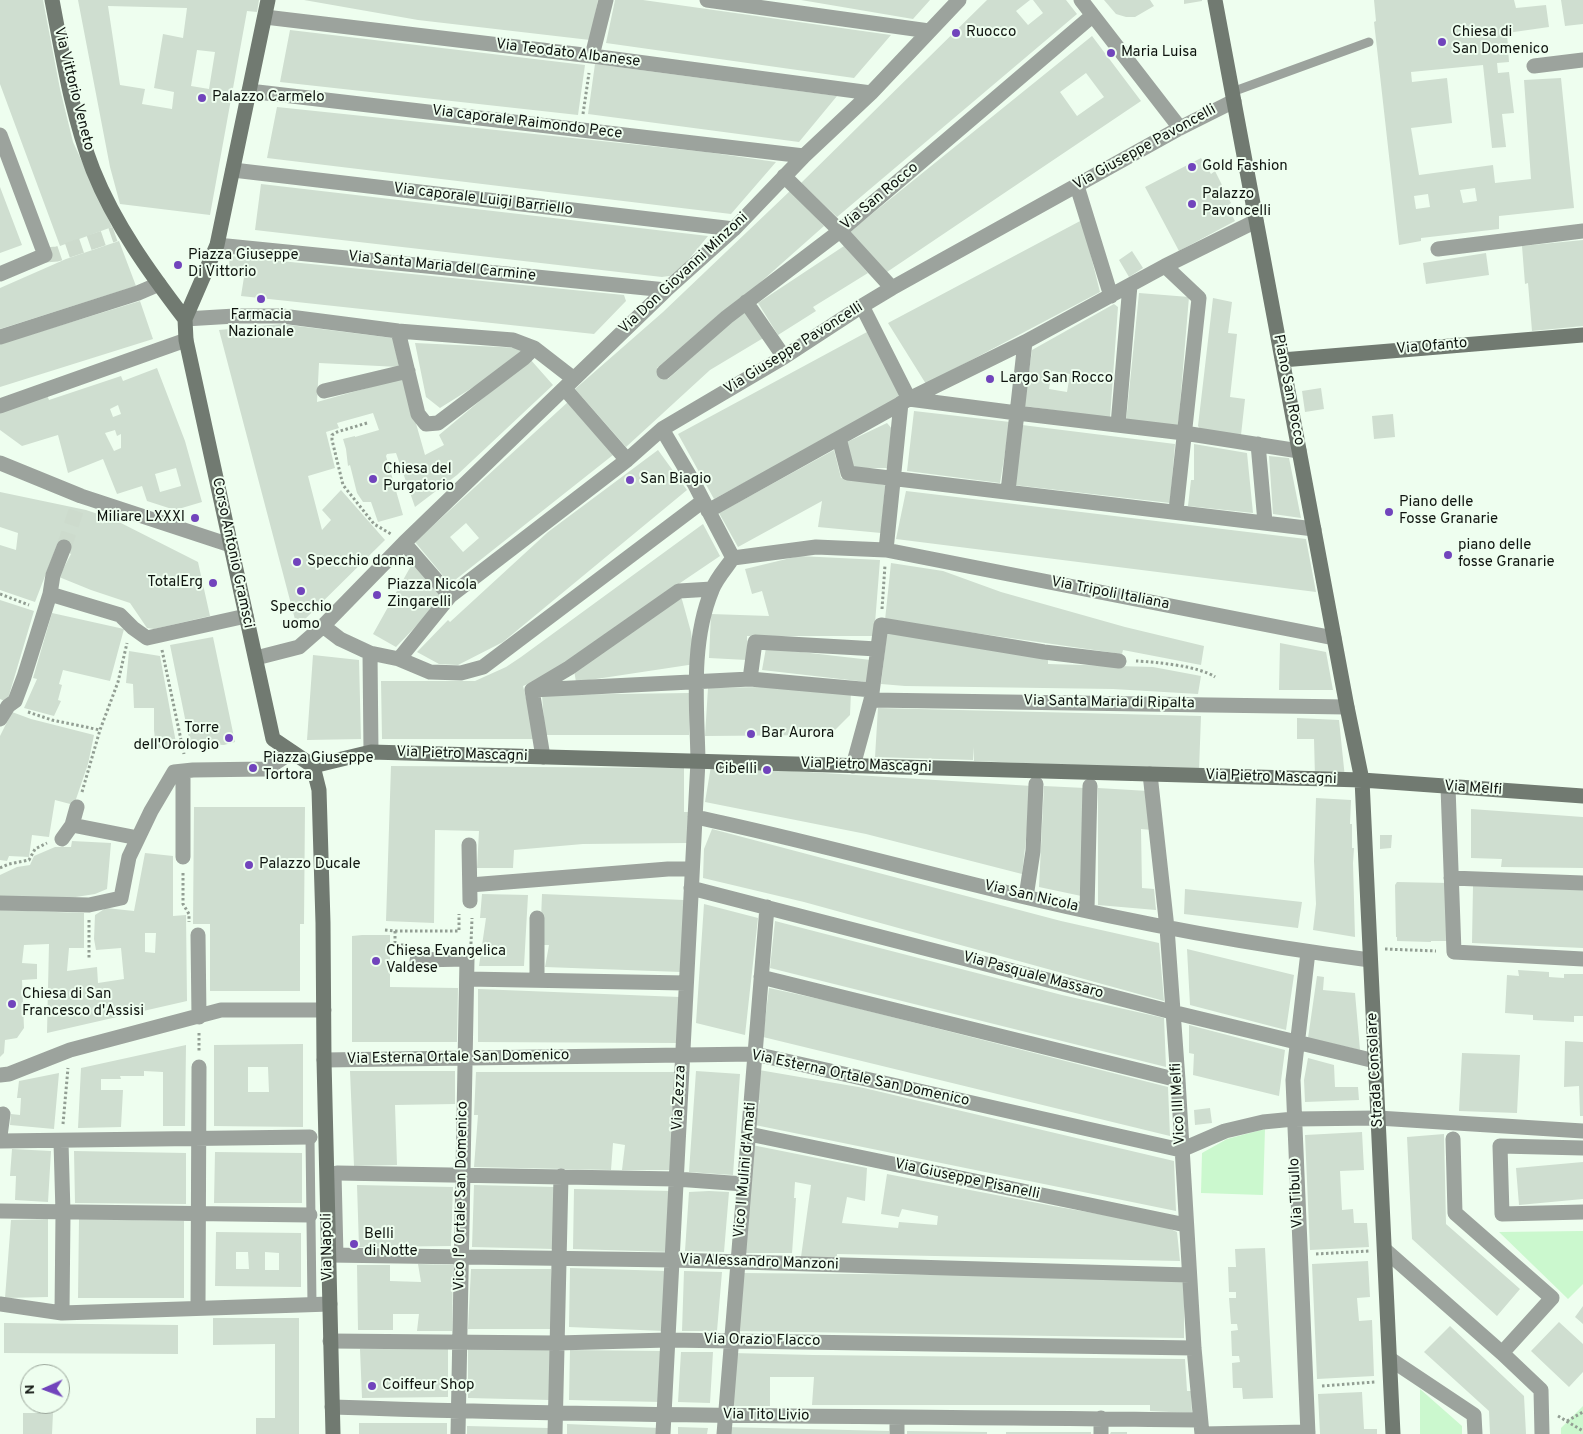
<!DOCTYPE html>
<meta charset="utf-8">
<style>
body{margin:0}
#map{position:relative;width:1583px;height:1434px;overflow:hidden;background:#eefeef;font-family:Overpass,sans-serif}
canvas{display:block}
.north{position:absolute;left:20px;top:1364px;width:50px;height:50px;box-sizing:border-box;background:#eefeef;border:1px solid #95a095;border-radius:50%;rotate:268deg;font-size:14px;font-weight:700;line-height:20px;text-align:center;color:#0f140f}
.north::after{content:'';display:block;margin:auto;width:18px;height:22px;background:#7144bc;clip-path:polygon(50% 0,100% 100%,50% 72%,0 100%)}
</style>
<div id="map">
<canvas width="1583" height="1434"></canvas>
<div class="north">N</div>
</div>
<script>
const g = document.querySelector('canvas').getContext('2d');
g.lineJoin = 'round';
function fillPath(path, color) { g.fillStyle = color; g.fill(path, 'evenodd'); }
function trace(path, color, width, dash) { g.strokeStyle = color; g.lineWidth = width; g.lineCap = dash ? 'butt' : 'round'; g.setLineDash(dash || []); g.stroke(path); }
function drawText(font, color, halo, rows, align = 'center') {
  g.font = font + ' Overpass,sans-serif'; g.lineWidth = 4; g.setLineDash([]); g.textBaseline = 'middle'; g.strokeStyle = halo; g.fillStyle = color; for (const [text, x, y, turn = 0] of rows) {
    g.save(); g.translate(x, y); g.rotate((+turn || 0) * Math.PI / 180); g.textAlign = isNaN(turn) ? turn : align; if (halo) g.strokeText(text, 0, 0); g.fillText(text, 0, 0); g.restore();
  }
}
fillPath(new Path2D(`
 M1265,1129L1263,1195L1201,1193L1202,1153L1227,1139Z
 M1583,1231V1284L1568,1299L1499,1232Z
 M1420,1389L1462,1426V1434H1420Z
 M1583,1406V1434H1561V1428Z`), '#cbf8ce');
fillPath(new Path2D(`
 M0,0H43L60,89L73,142L112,227L60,246L0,84Z
 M78,0H259L257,12L247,11L210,215L120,204L110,167ZM108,6L187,8L183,38L163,34L154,88L174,92L172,109L142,104L145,89L120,85ZM197,50L215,52L209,89L191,86Z
 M304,0H598L590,40L418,20Z
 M615,0H643L891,35L854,78L606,43Z
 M801,0H930L913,19Z
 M987,0H1030L1016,11L1028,25L1043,13L1033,0H1066L1077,14L837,217L801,183Z
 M1104,0H1150L1154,6L1135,17H1126L1116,14Z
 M1184,0H1202V1L1184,4Z
 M1374,0H1514L1516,8L1546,5L1549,27L1507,33L1509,62L1497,63L1498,73L1509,72L1514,113L1502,114L1506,147L1492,148L1483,65L1411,72L1412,82L1447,78L1452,123L1411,128L1419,175L1493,165L1495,183L1531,179L1524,80L1561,78L1574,208L1499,216V229L1421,238V241L1399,245L1374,22L1376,21ZM1475,188L1477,201L1463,203L1460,190ZM1428,194L1430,207L1416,209L1414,196Z
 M1561,0H1583V24L1565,26Z
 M290,30L585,65L578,115L280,82Z
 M1092,36L1141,101L884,274L847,234ZM1086,73L1104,97L1077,116L1060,92Z
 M595,64L837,96L799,142L588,114Z
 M277,107L706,152L776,162L731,214L267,158Z
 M1201,158L1211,174L1215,171L1231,203L1227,206L1235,221L1179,251L1145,187Z
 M261,184L708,236L676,275L662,277L255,230Z
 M0,187L22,245L0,253Z
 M791,190L824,226L737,303L723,311L657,368L668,379L744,310L765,337L710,370L626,447L575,389L663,312Z
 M1082,220L1100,292L926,384L888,323Z
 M1583,240V326L1532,331L1528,283L1525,284L1522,246Z
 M119,241L136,286L0,329V288L66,259Z
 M844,246L868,273L813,307L816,311L778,335L758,303Z
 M1132,251L1143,268L1129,277L1119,260Z
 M1486,253L1489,275L1426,284L1423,263Z
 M230,256L624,295L626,301L594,334L241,296L244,277L228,275Z
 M1139,293L1189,297L1178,428L1126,422Z
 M1213,298L1232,302L1228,333L1237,334L1230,397L1245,399L1241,435L1201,430L1198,426Z
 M140,301L153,339L0,387V344Z
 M1114,304L1118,307L1110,418L1024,406L1032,350ZM1052,371L1070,374L1067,392L1049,389Z
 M281,324L393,338L399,367L319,363L317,402L403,378L425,455L444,445L439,435L530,359L553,385L457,475L415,507L396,453L387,454L386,456L403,515L378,522L371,502H363L357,493L350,465L348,466L346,449L343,439L355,436V437L379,430L373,413L337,423L339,428L326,432L335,468L308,476L322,530L331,520L322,510L341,490L385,540L297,627L219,330Z
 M867,332L902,398L714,499L678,434Z
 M415,343L521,348L518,359L440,408L426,397Z
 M157,368L185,441L202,502L175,510L147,501L142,486L117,494L103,459L68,473L58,435L22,446L0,430V412L47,395L49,400L121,376L123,381ZM118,405L121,414L113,417L110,409ZM115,430L117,436L121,434V448L114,451L105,433ZM176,468L181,486L160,492L155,474Z
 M1321,388L1324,409L1305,412L1302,391Z
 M569,401L613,455L450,584L415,542ZM466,523L479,538L463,552L450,537Z
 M914,411L1010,422L1000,483L907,471Z
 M1393,414L1395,437L1374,439L1372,416Z
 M887,423L893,430L889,468H852L845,443Z
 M1022,425L1175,444L1170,503L1014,485Z
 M1194,444L1247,453L1253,513L1188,506L1191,480H1194Z
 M658,450L687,490L503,642L458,665L439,664L417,652L448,620L450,622L548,532Z
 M834,450L841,478L885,485L881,533L818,527L822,501L738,547L719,513Z
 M1269,456L1289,458L1301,518L1273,514Z
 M906,491L1306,539L1316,592L896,539Z
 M0,492L86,510L113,519L198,562L210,616L154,629L147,628L130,603L91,590L59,577L71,554L57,545L35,602L0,590V545L16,550L18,533L0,527Z
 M703,524L720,556L615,627L558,671L523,686L536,739H382L381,681H475L506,667L521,657Z
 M799,556L880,560L874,636H747V660L709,658L711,614L769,616L762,591L752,594L745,569Z
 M891,563L943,571L1001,592L1125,627L1204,646L1201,665L1123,650L1122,654L885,620Z
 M412,564L445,596L396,647L373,634Z
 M681,596L691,632L695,664L576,682L574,670Z
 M0,600L34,611L7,702L0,699Z
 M52,613L124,629L110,681L63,670L59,684L62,685L58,700L61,701L54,716L24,708L37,679L33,678Z
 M887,632L1048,659V664L1153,667L1201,676L1198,694L1113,689L905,686L881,684Z
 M213,637L235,742L224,745L190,743L170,645Z
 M1280,643L1326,652L1333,690H1279Z
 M766,648L871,660L867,682L762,670Z
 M129,651L160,656L177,748H156L154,730V708H134L133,684L126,683Z
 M313,655L359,660L361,739L307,740Z
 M814,686L851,691L850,715L830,735L705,736L708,688Z
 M689,693V735H545L542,695Z
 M878,708L1201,716L1199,770L974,761V747L973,760L875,757Z
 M12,712L31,719L94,735L88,764L74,805L55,800L49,837L32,835L29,857L9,856L7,861L0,860V736Z
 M1297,718L1339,720L1345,778L1315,777L1314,739H1297Z
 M391,766L684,768V812H690L688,843L583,844L514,850L513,868H477L479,831L435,830L434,923L386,921Z
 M711,766L1032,786L1022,874L866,834L705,802Z
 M1044,786L1085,788L1086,897L1039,887Z
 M1098,788L1148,791L1152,830L1141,829L1142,888L1154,889L1156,910L1098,905Z
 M1316,798L1351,800L1350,824H1352V848H1354L1353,863L1355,937L1313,930L1316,904L1314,861Z
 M194,807H305L304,924H300V991H210V924H193Z
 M1471,809L1583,817V868L1501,867L1502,859L1471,858Z
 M712,829L1061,921L1159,943L1164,1001L804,902L703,878L704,849Z
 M1380,835H1392L1391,848L1380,849Z
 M72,841L111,843L107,889L95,894L63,899L0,896V875L17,867L30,865L34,856L55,847H71Z
 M145,853L173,856V916L186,915L187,1001L47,1033L49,944L24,945L22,963L37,964V979L22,980L24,1028L17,1038L5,1040L4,1053L0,1057V910L84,913V948H69L67,971L97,967L98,983L124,979L121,948L96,950L94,939L95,915L106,908L134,911ZM145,933H156L155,953L145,952Z
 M1397,882L1449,883V941H1431V942L1397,941V937H1396L1395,885Z
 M1473,886L1583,890V948L1472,943Z
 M1185,889L1302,902L1298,928L1184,914Z
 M482,894L528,895L524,966H479L486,918H480Z
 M542,894L684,900L681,972L545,967L549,945H540Z
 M704,904L758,918L745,1035L696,1023Z
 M775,921L1062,995L1164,1018L1166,1067L770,968Z
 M362,935H390V987L458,988L457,1042H352V936Z
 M1187,949L1294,975L1286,1030L1190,1005Z
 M1518,970L1549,972V977L1564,978V974H1583V1016H1574V1022L1533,1020V1015L1505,1013L1507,975L1519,976Z
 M1317,976L1324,977L1323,990L1355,993L1360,1050L1308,1038Z
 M769,988L833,1002L1168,1087L1170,1136L763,1037Z
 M478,989L680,997L678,1043L478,1042Z
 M1189,1025L1285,1050L1279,1096L1193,1075L1194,1054L1189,1053Z
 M1565,1041L1583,1042V1116H1580L1579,1086L1564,1087Z
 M303,1044V1127L214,1126V1045ZM248,1067H268L269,1092H248Z
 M186,1045L185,1126H163V1072L144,1071V1076H120L121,1079H101V1090H123L121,1127L78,1128L81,1068Z
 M1462,1053L1520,1055L1517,1113L1459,1111Z
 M1308,1058L1334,1065L1335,1087H1358L1359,1100L1305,1102L1304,1080Z
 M759,1070L864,1088L1174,1161L1176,1211L755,1125L760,1100H757Z
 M350,1071H455V1104L395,1105L397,1165L354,1166Z
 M696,1071L740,1074L733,1175L689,1172Z
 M476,1072H677L673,1170H622L625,1145L613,1143L611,1170L474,1167L478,1115H474Z
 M59,1073L54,1129L10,1125L11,1114L20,1115L21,1098H17L19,1081Z
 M1210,1108L1212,1123L1195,1125L1194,1110Z
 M1362,1132L1364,1170L1340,1171L1342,1210L1353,1209L1354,1223H1367L1369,1247L1310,1250L1305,1135Z
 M1444,1134L1446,1224L1520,1289L1497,1316L1412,1239L1407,1137Z
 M752,1145L867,1168L865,1201L847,1197L842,1223L898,1228L899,1222L937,1225L938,1216L902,1209L899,1217L881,1214L887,1174L1053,1206L1162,1225L1177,1232L1180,1261L837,1254V1258L801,1257L811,1185L795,1182L794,1198H796L792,1253H741Z
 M12,1149L51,1151L48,1202L15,1200L16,1176H10Z
 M74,1151L186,1153V1204L75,1203Z
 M215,1152L302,1153V1203H214Z
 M1583,1162V1199L1519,1205L1516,1168Z
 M357,1185L453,1187L451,1246L359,1247Z
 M474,1185L555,1187L554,1249L472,1247Z
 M574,1189L672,1191L670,1252L573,1249Z
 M709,1191L729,1192L724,1252L685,1251L689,1192Z
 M48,1219V1297L5,1298L11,1220Z
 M79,1219L184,1221V1298H78Z
 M216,1232L301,1233V1287L215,1286ZM236,1252H248L249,1269H236ZM265,1252L279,1253V1270H265Z
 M1265,1248L1273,1398L1243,1399L1242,1388H1233L1232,1363L1240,1362L1239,1356H1232L1231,1331L1238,1330L1237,1324H1231L1229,1298H1236V1292H1229L1228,1267H1236L1235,1249Z
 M1368,1261L1370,1297L1357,1298L1359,1321L1372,1320L1374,1376L1317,1379L1312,1264Z
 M418,1264L453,1265L452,1331H417L419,1314H393V1330H358L357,1265H390V1281L421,1282Z
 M570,1268L667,1271L664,1331L569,1327Z
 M471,1269H551V1329H468Z
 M684,1271L722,1272L717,1331H682Z
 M741,1273L1184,1277V1338L734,1331Z
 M1583,1306V1324L1575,1317Z
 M213,1318H299V1434H256V1418H275V1344L213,1345Z
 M1559,1322L1583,1344V1372L1569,1387L1531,1351Z
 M4,1323L178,1325V1354L4,1353Z
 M1450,1326L1524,1396L1526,1434H1490L1489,1411L1424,1352Z
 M360,1349H448V1397L362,1398Z
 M468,1349L550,1350V1400L468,1398Z
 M570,1350L663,1351L662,1402L569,1400Z
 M681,1352H713L710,1403L678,1402Z
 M732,1353L813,1355L1185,1359L1187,1391H1191L1192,1413L1150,1411V1405H812L814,1377H770V1406H731Z
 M1362,1392L1364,1429H1377V1434H1320L1318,1394Z
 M23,1413H53L52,1434H23Z
 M359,1423H447V1434H359Z
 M567,1424L660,1428V1434H567Z
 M467,1426L548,1428V1434H467Z
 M678,1427L708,1428L707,1434H678Z
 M725,1427L889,1431V1434H725Z
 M907,1431L987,1432V1434H907Z
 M1006,1432H1091V1434H1006Z
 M1111,1432H1127V1434H1110Z`), '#cfded0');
trace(new Path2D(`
 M45,255L57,254L115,234
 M64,547L77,508`), '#cddbcd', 15, [15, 8]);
trace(new Path2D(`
 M583,114L589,73
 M367,423L337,432L332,435V440L343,485L374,524L391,534
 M0,594L29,605
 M882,609L885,565
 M162,650L184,754
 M1136,661C1156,662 1199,666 1215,677
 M28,712L52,720L100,730
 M82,792L100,730L118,682L127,643
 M0,868L9,864L29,860L35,849L47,843
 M183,873V904L189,914V922
 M89,920V960
 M385,930L395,931V945H407
 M395,931H459V914
 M471,944L472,918
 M1385,949L1436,951
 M199,1033V1051
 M63,1124L68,1068
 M1316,1254L1369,1251
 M1322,1386L1375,1382
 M1558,1416L1583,1431
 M1567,1421L1583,1412`), '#929e93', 3, [2.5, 2.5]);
trace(new Path2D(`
 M1232,92L1369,42
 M310,1137L312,1305
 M337,1173L339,1256`), '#9ca39d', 9);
trace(new Path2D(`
 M707,0L929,31
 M1081,0L1180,128
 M265,17L592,56L871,93
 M592,56L606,0
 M1534,66L1583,60
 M249,91L804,156
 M0,135L45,255L0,274
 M233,170L734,229
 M784,176L840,231L892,288
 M1077,186L1111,296
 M217,245L666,290
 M1438,249L1583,231
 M1165,266L1199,298L1176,511
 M746,302L784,357
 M862,306L909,399
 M185,319L235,316H282L398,331L513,340L534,348L574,379
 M398,331L418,414L426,424L438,423L524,358L534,348
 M0,337L138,293L159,284
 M1025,342L1165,266L1256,221
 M664,372L727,317L840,231L1092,16
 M565,389L627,460
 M324,391L408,371
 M0,406L186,340
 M1118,425L1130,285
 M662,429L695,485L733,558
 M839,438L848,473L1314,529
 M1258,444L1265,522
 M0,463L81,496L230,545
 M1008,491L1017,413L1184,433L1299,451
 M708,511L909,399L1025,342L1017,413L909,399
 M404,543L450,596
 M886,550L901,403
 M50,594L120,615L133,628L147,638L246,616
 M323,626L340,639L370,653L399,659L430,672L461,673L483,667L703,501
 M370,653L371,752
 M256,658L299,647L323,626L404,543L666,290L734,229L804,156L871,93L959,0
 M399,659L450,596L627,460L662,429L784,357L862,306L892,288L1180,128L1234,101
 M750,679L755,642L877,649
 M532,690L750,679L872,690
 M871,700L1347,707
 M0,719L8,706L15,701L24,677L50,594L53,575L64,547
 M543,757L532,690L569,668L679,591L712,589
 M853,766L871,700L881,625L1044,652L1119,661
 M1150,774L1167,928L1178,1080L1194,1348L1202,1434
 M1448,787L1454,952L1583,959
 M695,817C806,840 915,871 1025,897C1139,924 1254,945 1370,960
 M72,825L138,838
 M62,839L72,825L77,807
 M469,845L470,901
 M183,857V771
 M1451,878L1583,883
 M470,885L668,869H692
 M691,888L1172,1012L1375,1061
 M1026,897L1033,851L1036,784
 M0,903L89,905L121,898L129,857L151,811L174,772L193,770L266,769L292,752
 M1087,910L1090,786
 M198,935L199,1017
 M1308,952L1293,1080L1308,1434
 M417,960L467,959L458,1434
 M761,977L1178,1080
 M467,979L686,983
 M537,980V918
 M324,1060L755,1054L1181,1150L1225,1131L1263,1122L1294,1119L1378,1118L1583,1131
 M0,1075L9,1074L70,1050L221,1010H324
 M749,1134L1186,1225
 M0,1136L3,1114
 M1453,1139L1455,1213L1552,1298L1502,1353
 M0,1141L310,1137
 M61,1142L63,1213L62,1313
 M1583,1148L1500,1146L1502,1214L1583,1212
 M337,1173L676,1179L744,1184
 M0,1211L310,1215
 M1385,1250L1502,1353L1541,1390L1542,1434
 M329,1255L672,1260L1189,1275
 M0,1304L62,1313L330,1304
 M198,1307L199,1067
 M330,1341L557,1343L668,1340L1194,1348
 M1390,1359L1474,1415L1475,1434
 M332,1407C621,1417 910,1416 1200,1420
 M555,1434L561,1176
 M663,1434L698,761C697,706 690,643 712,590C716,579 726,568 733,558L816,547L886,550L1334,638
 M724,1434L767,907
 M897,1434V1417
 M1101,1434V1418
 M1202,1434L1308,1432`), '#9ca39d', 15);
trace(new Path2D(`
 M52,0C63,57 72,116 93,170C115,225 150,273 185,319
 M268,0L217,245L185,319L186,340L273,739L313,766
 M1215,0L1347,707L1362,780L1393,1434
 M1282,360L1583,335
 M313,766L371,752L1362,780L1583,796
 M313,766L319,790L323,923L324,1060L333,1434`), '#717a71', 15);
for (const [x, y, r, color] of [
 [956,33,5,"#7144bc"],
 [1442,42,5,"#7144bc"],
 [1111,53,5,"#7144bc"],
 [202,98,5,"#7144bc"],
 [1192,167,5,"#7144bc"],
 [1192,204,5,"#7144bc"],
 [178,265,5,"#7144bc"],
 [261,299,5,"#7144bc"],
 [990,379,5,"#7144bc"],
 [373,479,5,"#7144bc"],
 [630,480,5,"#7144bc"],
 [1389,512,5,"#7144bc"],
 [195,518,5,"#7144bc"],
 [1448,555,5,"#7144bc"],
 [297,562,5,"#7144bc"],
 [213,583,5,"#7144bc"],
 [301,591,5,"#7144bc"],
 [377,595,5,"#7144bc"],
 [751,734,5,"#7144bc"],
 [229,738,5,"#7144bc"],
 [253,768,5,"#7144bc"],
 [767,770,5,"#7144bc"],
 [249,865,5,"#7144bc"],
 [376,961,5,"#7144bc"],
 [12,1004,5,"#7144bc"],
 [354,1244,5,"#7144bc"],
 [372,1386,5,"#7144bc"]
]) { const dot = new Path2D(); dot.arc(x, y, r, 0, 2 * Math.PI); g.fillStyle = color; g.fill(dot); trace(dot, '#eefeef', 2); }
drawText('15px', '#0f140f', '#eefeef', [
 ["Ruocco",966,33],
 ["Chiesa di",1452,33],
 ["San Domenico",1452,50],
 ["Maria Luisa",1121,53],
 ["Palazzo Carmelo",212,98],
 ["Gold Fashion",1202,167],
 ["Palazzo",1202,195],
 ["Pavoncelli",1202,212],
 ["Piazza Giuseppe",188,256],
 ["Di Vittorio",188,273],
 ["Farmacia",261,316,"center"],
 ["Nazionale",261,333,"center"],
 ["Largo San Rocco",1000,379],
 ["Chiesa del",383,470],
 ["Purgatorio",383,487],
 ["San Biagio",640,480],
 ["Piano delle",1399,503],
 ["Fosse Granarie",1399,520],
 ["Miliare LXXXI",185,518,"right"],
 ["piano delle",1458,546],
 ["fosse Granarie",1458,563],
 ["Specchio donna",307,562],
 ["TotalErg",203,583,"right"],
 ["Piazza Nicola",387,586],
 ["Zingarelli",387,603],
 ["Specchio",301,608,"center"],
 ["uomo",301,625,"center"],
 ["Torre",219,729,"right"],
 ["dell'Orologio",219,746,"right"],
 ["Bar Aurora",761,734],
 ["Piazza Giuseppe",263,759],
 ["Tortora",263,776],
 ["Cibelli",757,770,"right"],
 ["Palazzo Ducale",259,865],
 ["Chiesa Evangelica",386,952],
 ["Valdese",386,969],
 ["Chiesa di San",22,995],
 ["Francesco d'Assisi",22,1012],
 ["Belli",364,1235],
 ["di Notte",364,1252],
 ["Coiffeur Shop",382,1386]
], 'left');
drawText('15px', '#0f140f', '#eefeef', [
 ["Via Teodato Albanese",568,54,7],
 ["Via Vittorio Veneto",73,89,76],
 ["Via caporale Raimondo Pece",527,123,7],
 ["Via Giuseppe Pavoncelli",1145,148,-29],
 ["Via San Rocco",880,197,-40],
 ["Via caporale Luigi Barriello",483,200,7],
 ["Via Santa Maria del Carmine",442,267,6],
 ["Via Don Giovanni Minzoni",684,274,-43],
 ["Via Ofanto",1432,347,-5],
 ["Via Giuseppe Pavoncelli",794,349,-32],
 ["Piano San Rocco",1288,390,79],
 ["Corso Antonio Gramsci",232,553,78],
 ["Via Tripoli Italiana",1110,594,11],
 ["Via Santa Maria di Ripalta",1109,703,1],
 ["Via Pietro Mascagni",462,755,2],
 ["Via Pietro Mascagni",866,766,2],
 ["Via Pietro Mascagni",1271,778,2],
 ["Via Melfi",1473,789,4],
 ["Via San Nicola",1031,897,13],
 ["Via Pasquale Massaro",1033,976,15],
 ["Via Esterna Ortale San Domenico",458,1058,-1],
 ["Strada Consolare",1376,1070,-93],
 ["Via Esterna Ortale San Domenico",860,1079,12],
 ["Via Zezza",680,1098,-87],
 ["Vico III Melfi",1179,1104,-93],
 ["Vico I Mulini d'Amati",746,1170,-85],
 ["Via Giuseppe Pisanelli",967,1180,12],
 ["Via Tibullo",1297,1193,-93],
 ["Vico I° Ortale San Domenico",462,1196,-89],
 ["Via Napoli",328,1247,-91],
 ["Via Alessandro Manzoni",759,1263,2],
 ["Via Orazio Flacco",762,1341,1],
 ["Via Tito Livio",766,1416,1]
]);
</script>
